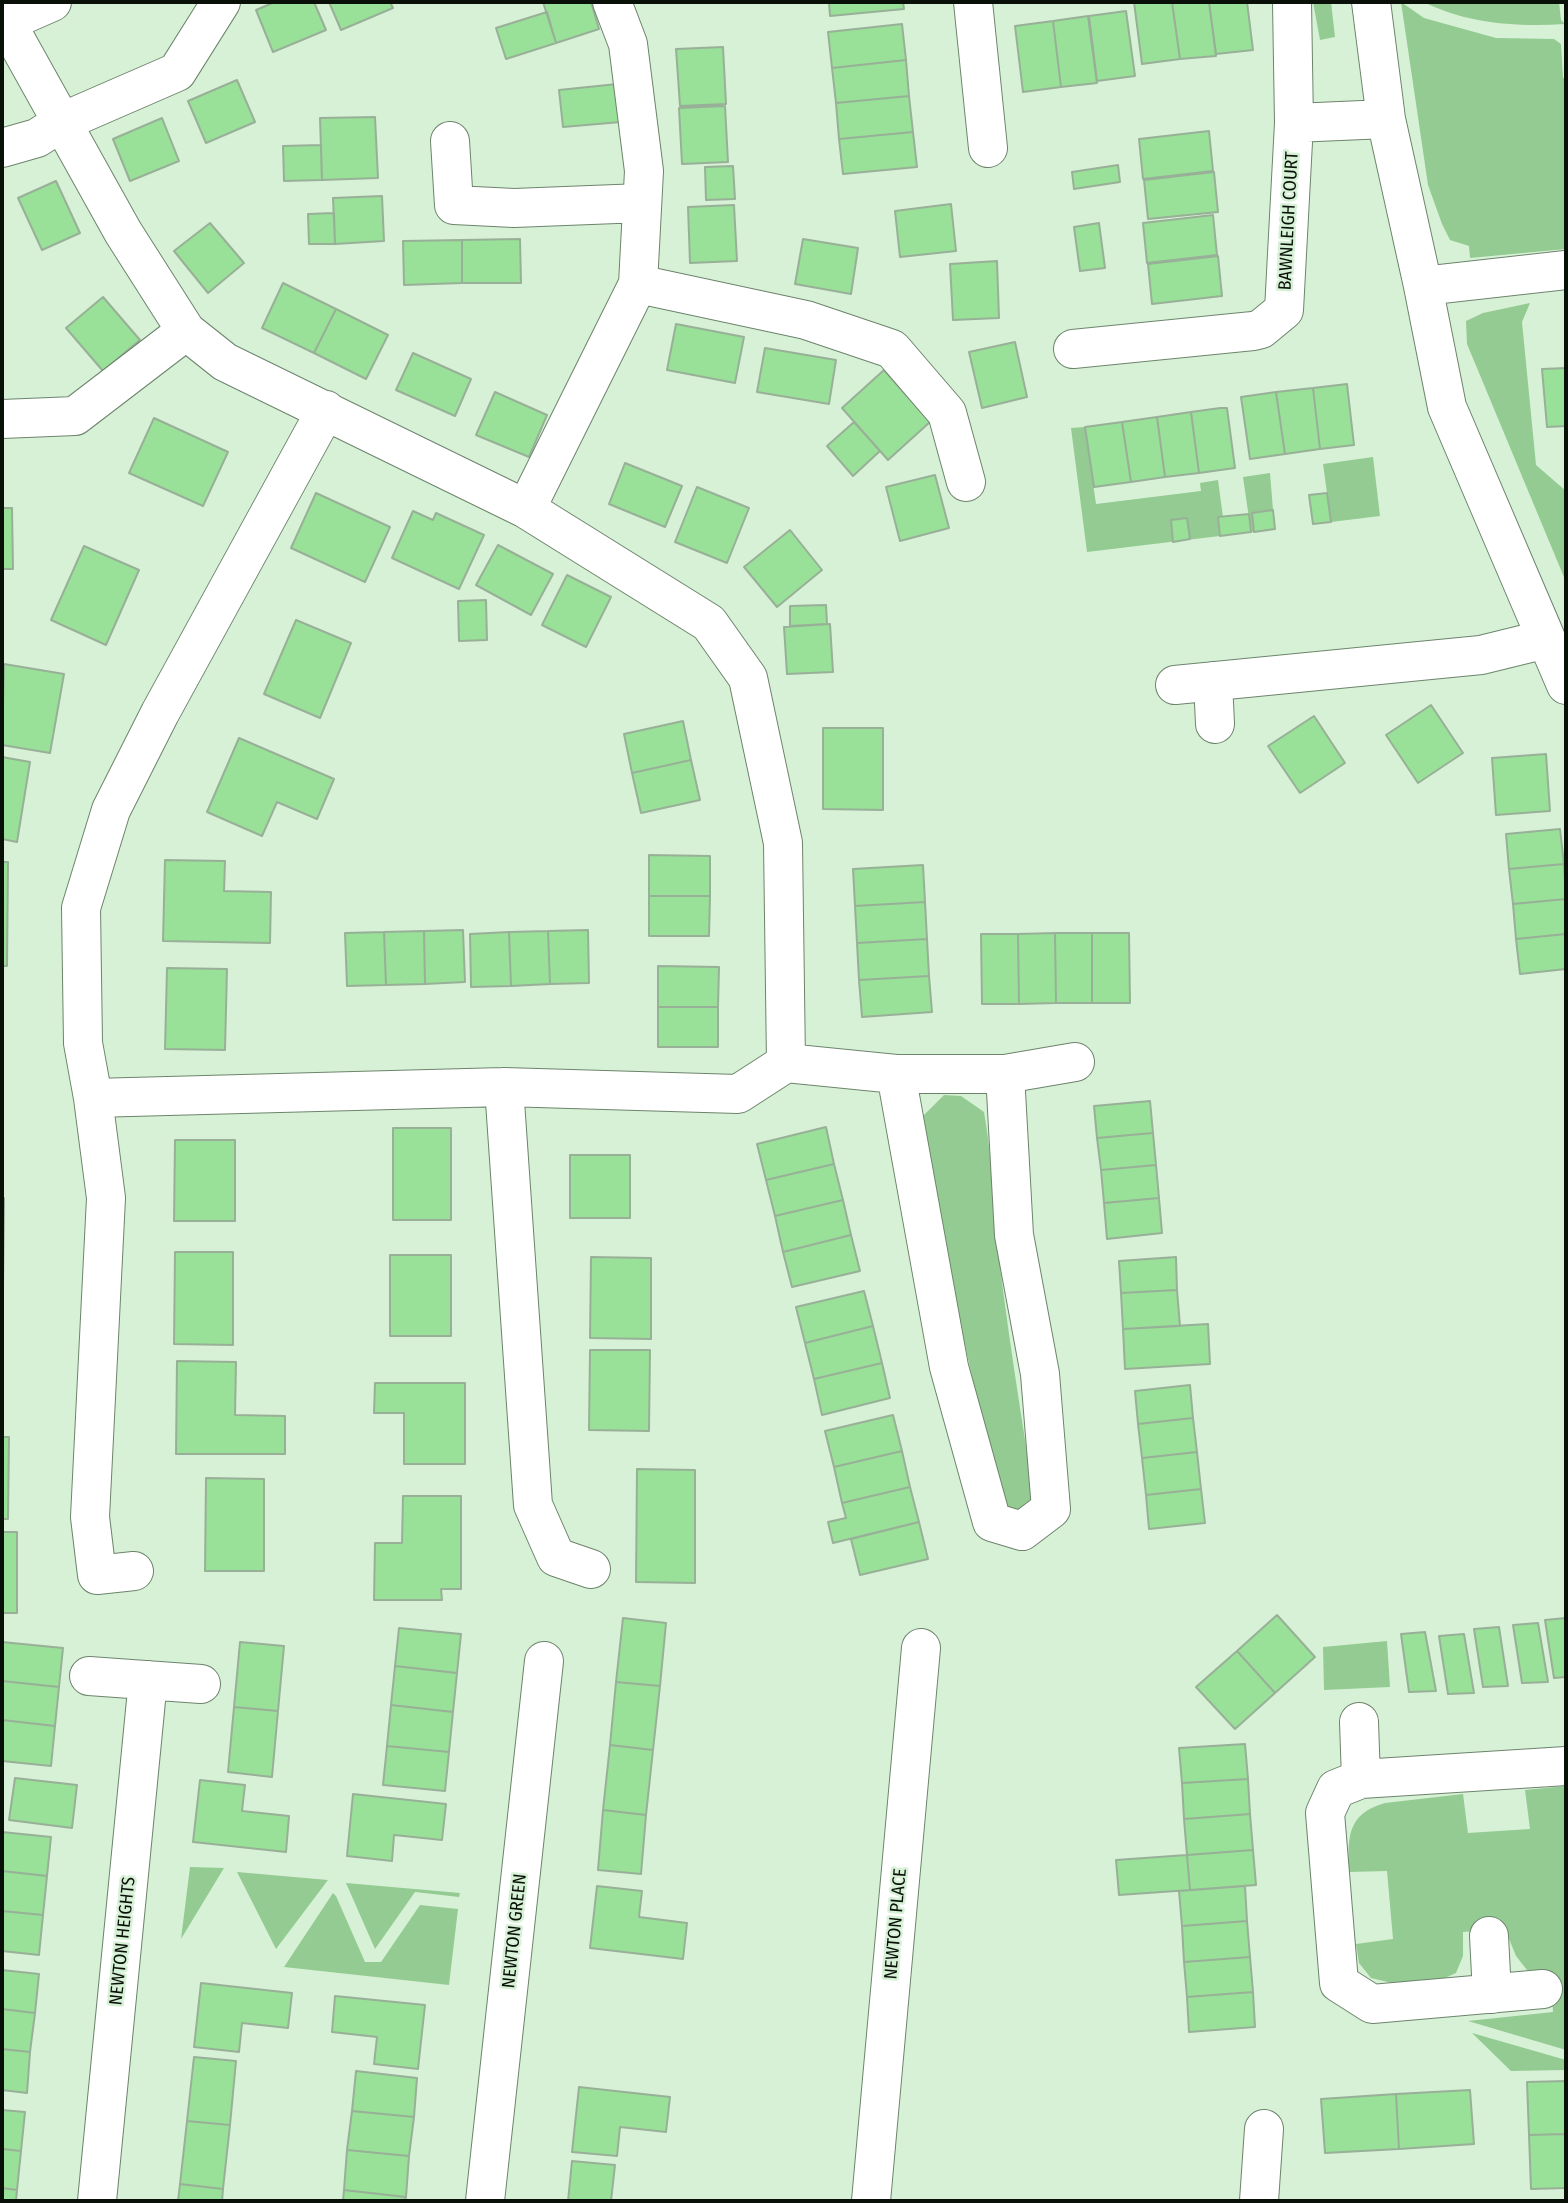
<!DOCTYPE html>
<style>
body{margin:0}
#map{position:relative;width:1568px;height:2203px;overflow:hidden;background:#d7f1d6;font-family:"Fira Sans Condensed",sans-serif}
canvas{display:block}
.frame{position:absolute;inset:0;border:4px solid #081007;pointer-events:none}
</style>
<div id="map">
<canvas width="1568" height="2203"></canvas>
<div class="frame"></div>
</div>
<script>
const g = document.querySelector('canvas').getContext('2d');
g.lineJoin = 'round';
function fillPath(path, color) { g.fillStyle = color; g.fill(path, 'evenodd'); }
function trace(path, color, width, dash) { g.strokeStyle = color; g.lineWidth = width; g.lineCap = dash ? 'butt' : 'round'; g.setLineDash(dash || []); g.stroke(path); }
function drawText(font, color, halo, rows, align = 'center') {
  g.font = font + ' "Fira Sans Condensed",sans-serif'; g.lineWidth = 5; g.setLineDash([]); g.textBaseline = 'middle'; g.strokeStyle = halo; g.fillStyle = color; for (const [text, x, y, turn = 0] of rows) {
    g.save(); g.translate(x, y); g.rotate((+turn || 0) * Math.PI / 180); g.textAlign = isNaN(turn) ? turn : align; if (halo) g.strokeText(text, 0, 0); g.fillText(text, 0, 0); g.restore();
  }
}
fillPath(new Path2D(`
 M1313,2H1331L1335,37L1320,40Z
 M1401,2L1424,18L1496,38L1554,39L1561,44L1563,78H1566V249L1470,258L1469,246L1450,240L1442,224L1428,185Z
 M1424,2H1559L1561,20L1565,24C1517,27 1467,24 1424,2Z
 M1530,303L1522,322L1536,465L1566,491V582L1467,344L1466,321L1483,313Z
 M1085,427L1096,504L1201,491L1200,483L1218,480L1223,517H1218L1220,536L1087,552L1071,428Z
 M1373,457L1380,516L1331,522L1323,464Z
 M1270,473L1273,510L1253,513L1254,532H1251L1243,477Z
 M944,1095L961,1096L984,1112C992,1155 992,1198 997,1241C1007,1328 1021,1415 1035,1502L1015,1516L995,1498L988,1447L957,1310L921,1118Z
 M1387,1641L1390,1687L1324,1690L1323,1647Z
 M1566,1786V2050L1468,2021L1553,2012L1551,1976L1527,1970L1516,1956L1505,1929L1463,1932V1956L1456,1973L1436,1982L1392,1983L1371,1978L1359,1963L1356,1944L1393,1939L1387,1871L1349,1872C1348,1838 1346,1814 1385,1803L1463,1794L1468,1833L1530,1829L1525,1790Z
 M190,1867L224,1868L181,1939Z
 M237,1872L328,1880L276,1949Z
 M346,1883L460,1893L459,1897L415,1892L375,1949Z
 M333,1893L336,1896L365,1962H381L420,1905L458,1909L449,1985L284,1967Z
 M1472,2033L1566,2060V2070L1511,2071Z`), '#94cb92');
const building = new Path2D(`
 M275,2H314L326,30L273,52L256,10Z
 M329,2H390L393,8L341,30Z
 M543,2H591L599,29L556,43Z
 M829,2H903L904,9L830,16Z
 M1134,2H1172L1180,59L1142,64Z
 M1172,2H1209L1216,56L1180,59Z
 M1209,2H1247L1253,50L1216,54Z
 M1126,11L1135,76L1097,81L1089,16Z
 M547,12L556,43L506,59L496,28Z
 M1088,16L1097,83L1061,87L1053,21Z
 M1053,21L1061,87L1023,92L1015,26Z
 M902,24L906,60L832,68L828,32Z
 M723,47L726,104L680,106L676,49Z
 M906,60L909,96L836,103L832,68Z
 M237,80L255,122L206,143L188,101Z
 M617,84L621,122L563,127L559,90Z
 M909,96L913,132L839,139L836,103Z
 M725,106L728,162L682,164L679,108Z
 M375,117L378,178L322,180L320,118Z
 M162,118L179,161L130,181L113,139Z
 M1209,131L1213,171L1143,179L1139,139Z
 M913,132L917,167L843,174L839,139Z
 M321,145L322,180L284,181L283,146Z
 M1118,165L1120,182L1074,189L1072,172Z
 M733,166L735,199L706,200L705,167Z
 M1214,172L1218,212L1148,219L1144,180Z
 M56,181L80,233L42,250L18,198Z
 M382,196L384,241L335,244L333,198Z
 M951,204L956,251L900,257L895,211Z
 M734,205L737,261L690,263L688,207Z
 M334,213L335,244H309L308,214Z
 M1213,215L1217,255L1147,263L1143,223Z
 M210,223L244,263L208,293L174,251Z
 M1099,223L1105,268L1080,271L1074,227Z
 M520,239L521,283H462V240Z
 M803,239L858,248L851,294L795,284Z
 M462,240V283L404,285L403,241Z
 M1218,256L1222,296L1152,304L1148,264Z
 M997,261L999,318L953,320L950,264Z
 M283,283L336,309L314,353L262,328Z
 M103,297L140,340L103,371L66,328Z
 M336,309L388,335L366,379L314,353Z
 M676,324L744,337L735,383L667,370Z
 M1015,342L1027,397L982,408L969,352Z
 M765,348L836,360L829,404L757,392Z
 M413,353L471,379L455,416L396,390Z
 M1566,368V426L1547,427L1542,369Z
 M884,370L930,422L888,460L842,408Z
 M1347,384L1354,445L1320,449L1313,388Z
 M1313,388L1320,449L1285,454L1276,392Z
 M495,392L547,415L529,457L476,435Z
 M1276,392L1285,454L1250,459L1241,397Z
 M1220,408H1227L1235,468L1199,473L1191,412Z
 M1191,412L1199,473L1165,477L1157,417Z
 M1157,417L1165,477L1131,482L1122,422Z
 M154,418L228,452L203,506L129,473Z
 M854,422L880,451L853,476L827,446Z
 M1122,422L1131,482L1094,487L1085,427Z
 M625,463L682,486L665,527L609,504Z
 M935,475L949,528L900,541L886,487Z
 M697,487L749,508L727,563L675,542Z
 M316,493L390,527L365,582L291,548Z
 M1327,493L1331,522L1313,524L1309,495Z
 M2,508H12L13,569H2Z
 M1273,510L1275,529L1254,532L1252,513Z
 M413,511L433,520L436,513L484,535L459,589L392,558Z
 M1249,514L1251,532L1220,536L1218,517Z
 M1187,518L1190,539L1173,542L1171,520Z
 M790,530L822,570L777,607L744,567Z
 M498,545L553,574L531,615L476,585Z
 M84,546L139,570L106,645L51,620Z
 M567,575L611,597L586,647L542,625Z
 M486,600L487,640L459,641L458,601Z
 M826,605L827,624L790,626V606Z
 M296,620L351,643L320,718L264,694Z
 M830,624L833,672L787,674L784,627Z
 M4,664L64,674L50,753L2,745Z
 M1431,705L1463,753L1418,783L1386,735Z
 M1314,716L1345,763L1300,793L1268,746Z
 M683,721L691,760L632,773L624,734Z
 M823,728H883V810L823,809Z
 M239,738L334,779L317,819L277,802L262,836L207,812Z
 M1546,754L1550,811L1496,815L1492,758Z
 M2,757L30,762L17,842L2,839Z
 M691,760L700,800L641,813L632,773Z
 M1560,829L1564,864L1509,869L1506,834Z
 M649,855L710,856V896H649Z
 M165,860L225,861L224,891L271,892L270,943L163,941Z
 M2,862H8L7,966H2Z
 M1564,864L1566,899L1513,904L1509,869Z
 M923,865L925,902L855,906L853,869Z
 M649,896H710L709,936H649Z
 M1566,899V934L1516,939L1513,904Z
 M925,902L927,939L857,943L855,906Z
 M463,930L465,982L425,984L424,931Z
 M588,930L589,983L550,984L548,931Z
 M424,931L425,984L386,985L384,932Z
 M548,931L550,984L511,986L509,932Z
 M384,932L386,985L347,986L345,933Z
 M509,932L511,986L471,987L470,934Z
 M1055,933L1056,1003L1019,1004L1018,934Z
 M1055,933H1092V1003H1056Z
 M1092,933H1129L1130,1003H1092Z
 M981,934H1018L1019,1004H982Z
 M1566,934V969L1520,974L1516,939Z
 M927,939L929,976L859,980L857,943Z
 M658,966L719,967L718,1007H658Z
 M167,968L227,969L225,1050L165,1049Z
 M929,976L932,1012L862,1017L859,980Z
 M658,1007H718V1047H658Z
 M1150,1101L1153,1133L1097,1138L1094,1106Z
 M826,1127L834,1164L766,1180L757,1144Z
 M393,1128H451V1220H393Z
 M1153,1133L1156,1165L1101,1170L1097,1138Z
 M175,1140H235V1221H174Z
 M570,1155H630V1218H570Z
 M834,1164L843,1200L775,1216L766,1180Z
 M1156,1165L1159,1198L1104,1203L1101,1170Z
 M2,1198H4L3,1290H2Z
 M1159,1198L1162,1233L1107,1239L1104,1203Z
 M843,1200L851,1235L783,1252L775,1216Z
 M851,1235L860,1271L792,1287L783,1252Z
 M175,1252H233V1345L174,1344Z
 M390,1255H451V1336H390Z
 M591,1257L651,1258V1339L590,1338Z
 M1176,1257L1177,1290L1121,1293L1119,1261Z
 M1177,1290L1180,1326L1123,1329L1121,1293Z
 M864,1291L873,1326L805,1343L796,1307Z
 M1208,1324L1210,1364L1125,1369L1123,1329Z
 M873,1326L882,1363L814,1379L805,1343Z
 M590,1350H650L649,1431L589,1430Z
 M177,1361L236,1362L235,1415L285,1416V1454H176Z
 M882,1363L890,1398L822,1415L814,1379Z
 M375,1383H465V1464H404V1413H374Z
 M1190,1385L1193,1418L1138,1424L1135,1391Z
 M893,1415L902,1451L834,1467L825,1431Z
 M1193,1418L1197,1452L1142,1458L1138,1424Z
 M2,1437H9L8,1519H2Z
 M902,1451L910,1487L842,1503L834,1467Z
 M1197,1452L1201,1489L1146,1495L1142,1458Z
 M637,1469L695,1470V1583L636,1582Z
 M206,1478L264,1479V1571H205Z
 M910,1487L919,1522L833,1543L828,1522L846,1518L842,1503Z
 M1201,1489L1205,1523L1149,1529L1146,1495Z
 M403,1496H461V1589H441L442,1600H374L375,1543H402Z
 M919,1522L928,1559L860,1575L851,1539Z
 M2,1532H17V1613H2Z
 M1277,1615L1315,1657L1275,1693L1237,1651Z
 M623,1618L666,1623L660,1686L616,1682Z
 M1566,1618V1677L1554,1678L1545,1620Z
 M1538,1623L1548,1682L1522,1683L1513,1625Z
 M1499,1627L1508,1686L1483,1687L1474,1629Z
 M399,1628L461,1634L457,1673L395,1666Z
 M1425,1632L1436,1691L1409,1692L1401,1634Z
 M1464,1634L1474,1693L1448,1694L1439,1636Z
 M2,1642L63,1648L59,1687L2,1681Z
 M240,1642L284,1646L278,1711L234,1707Z
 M1237,1651L1275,1693L1235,1729L1196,1687Z
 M395,1666L457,1673L453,1712L391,1705Z
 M2,1681L59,1687L55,1726L2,1720Z
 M616,1682L660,1686L653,1750L610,1745Z
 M391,1705L453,1712L449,1752L387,1746Z
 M234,1707L278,1711L272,1777L228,1772Z
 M2,1720L55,1726L51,1766L2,1761Z
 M1245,1744L1248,1779L1182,1783L1179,1748Z
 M610,1745L653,1750L646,1815L603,1810Z
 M387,1746L449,1752L445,1791L383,1785Z
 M15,1778L77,1785L72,1828L9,1820Z
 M1248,1779L1250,1814L1184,1819L1182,1783Z
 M200,1780L245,1785L242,1811L289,1816L286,1852L193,1842Z
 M353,1794L446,1804L442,1840L394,1835L392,1861L347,1856Z
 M603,1810L646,1815L641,1874L598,1870Z
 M1250,1814L1253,1850L1187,1855L1184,1819Z
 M2,1832L51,1837L47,1876L2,1871Z
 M1253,1850L1256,1885L1190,1890L1187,1855Z
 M1187,1855L1190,1890L1119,1895L1116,1860Z
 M2,1871L47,1876L43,1915L2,1911Z
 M597,1886L642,1891L639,1917L687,1923L683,1959L590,1948Z
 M1245,1886L1247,1921L1182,1926L1179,1891Z
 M2,1911L43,1915L39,1955L2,1951Z
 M1247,1921L1250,1957L1184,1962L1182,1926Z
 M1250,1957L1253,1992L1187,1997L1184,1962Z
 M2,1970L39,1974L35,2013L2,2009Z
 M201,1983L292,1993L288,2028L242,2023L239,2052L194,2047Z
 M1253,1992L1255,2027L1189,2032L1187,1997Z
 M335,1996L425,2005L418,2069L374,2064L377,2037L332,2032Z
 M2,2009L35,2013L30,2052L2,2049Z
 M2,2049L30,2052L27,2093L2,2090Z
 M194,2057L236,2061L230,2125L187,2121Z
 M356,2071L417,2078L414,2117L352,2111Z
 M1566,2081V2134L1529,2135L1527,2082Z
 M579,2087L670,2097L666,2132L620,2127L617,2156L572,2152Z
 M1470,2090L1474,2144L1399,2149L1396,2094Z
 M1396,2094L1399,2149L1325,2153L1321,2099Z
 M2,2110L25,2112L21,2151L2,2149Z
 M352,2111L414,2117L409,2156L347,2150Z
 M187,2121L230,2125L223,2189L180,2184Z
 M1566,2134V2188L1531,2189L1529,2135Z
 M2,2149L21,2151L17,2190L2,2188Z
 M347,2150L409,2156L406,2197L344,2190Z
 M572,2161L615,2165L611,2201H568Z
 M180,2184L223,2189L222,2201H178Z
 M2,2188L17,2190L16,2201H2Z
 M344,2190L406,2197L405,2201H343Z`);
fillPath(building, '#99e098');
trace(building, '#98b097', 2);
const minor = new Path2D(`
 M973,2L988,148
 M1371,2L1386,119L1423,286L1447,407L1566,685
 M6,22L123,232L186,331L225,362L526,509L709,623L748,678L783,843L786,1063L738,1094L504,1087L93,1098
 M1294,123L1386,119
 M450,141L454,205L514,208L642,203
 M2,148L37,138L62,122L177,72L221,2
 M638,284L806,320L892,349L947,413L966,482
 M1423,286L1566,270
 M1073,349L1253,331L1261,329L1284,310L1294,123L1292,2
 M2,419L75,416L186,331
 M526,509L638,284L644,171L628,44L612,2
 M1213,681L1215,724
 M1175,685L1481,655L1546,639
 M786,1063L896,1074H1005L1075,1062
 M896,1074L949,1367L992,1522L1022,1531L1051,1509L1040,1374L1014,1235L1005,1074
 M504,1087L533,1505L556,1557L591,1569
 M134,1571L97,1575L90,1517L106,1198L93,1098L83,1043L81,908L111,810L160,713L326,410
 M89,1676L201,1684
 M1359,1722L1361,1779
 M1489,1936L1492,1994
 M1543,1989L1372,2004L1339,1983L1325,1813L1336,1789L1361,1779L1566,1766
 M97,2201L148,1680
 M485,2201L544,1661
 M871,2201L921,1648
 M1259,2201L1264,2129`);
const major = new Path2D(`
 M2,24L52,2`);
trace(minor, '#6d846c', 40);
trace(major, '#6d846c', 40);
trace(minor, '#fff', 38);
trace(major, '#fff', 38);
drawText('18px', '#081007', '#d7f1d6', [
 ["BAWNLEIGH COURT",1289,221,-87],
 ["NEWTON PLACE",896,1924,-85],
 ["NEWTON GREEN",515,1931,-84],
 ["NEWTON HEIGHTS",123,1941,-84]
]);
</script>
